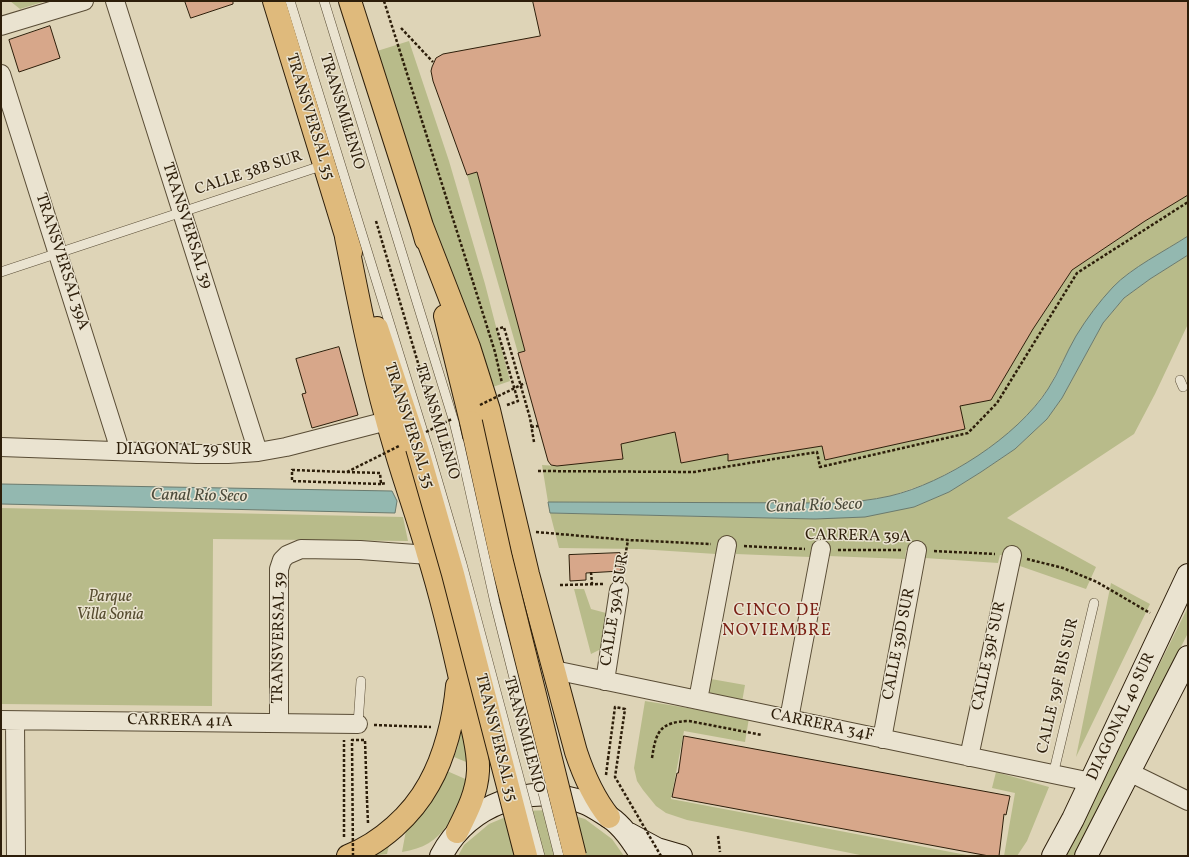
<!DOCTYPE html>
<meta charset="utf-8">
<style>
body{margin:0}
#map{position:relative;width:1189px;height:857px;overflow:hidden;background:#ded4b7;font-family:Vollkorn,serif}
canvas{display:block}
.frame{position:absolute;inset:0;border:2px solid #2d1e0a;pointer-events:none}
</style>
<div id="map">
<canvas width="1189" height="857"></canvas>
<div class="frame"></div>
</div>
<script>
const g = document.querySelector('canvas').getContext('2d');
g.lineJoin = 'round';
function fillPath(path, color) { g.fillStyle = color; g.fill(path, 'evenodd'); }
function trace(path, color, width, dash) { g.strokeStyle = color; g.lineWidth = width; g.lineCap = dash ? 'butt' : 'round'; g.setLineDash(dash || []); g.stroke(path); }
function drawText(font, color, halo, rows, align = 'center') {
  g.font = font + ' Vollkorn,serif'; g.lineWidth = 3; g.setLineDash([]); g.textBaseline = 'middle'; g.strokeStyle = halo; g.fillStyle = color; for (const [text, x, y, turn = 0] of rows) {
    g.save(); g.translate(x, y); g.rotate((+turn || 0) * Math.PI / 180); g.textAlign = isNaN(turn) ? turn : align; if (halo) g.strokeText(text, 0, 0); g.fillText(text, 0, 0); g.restore();
  }
}
fillPath(new Path2D(`
 M10,1H46L20,9Z
 M409,41L449,161L485,284L510,381L487,389L374,52Z
 M477,172L525,351L518,353L467,175Z
 M1188,195V236L1130,272L1114,286L1076,336L1048,389L1031,411L1007,435L974,459L931,482L891,496L864,501L836,503L548,502L542,465L557,466L623,459L621,444L675,432L681,463L728,454L729,461L822,446L826,460L965,429L960,406L991,399L1033,329L1072,270L1145,221Z
 M1188,255V324L1155,394L1134,434L1007,518L1096,567L1086,589L1017,565L1019,557L1000,555L998,563L925,558V551L906,550L905,559L828,556V549H811L810,557L736,554V546L718,545L716,554L639,549L559,548L550,513L815,519L914,507L949,492L981,472L1015,449L1047,419L1062,398L1103,323L1124,298L1150,279Z
 M1,508L403,517L408,541L213,539L212,706L1,704Z
 M1111,583L1150,604L1076,757Z
 M574,589H584L591,609L606,613L601,649L591,654Z
 M1188,607V633L1075,856H1064Z
 M711,679L745,685L742,702L708,695Z
 M645,701L749,718L745,742L684,731L671,799L972,856H865L687,820L666,813L656,806L643,790L637,781L634,768Z
 M464,728L471,764L454,757L457,749L461,730Z
 M447,771L470,781C454,815 445,846 402,852L407,825Z
 M996,772L1049,787L1027,841L1017,856H1004L1015,793L992,788Z
 M553,810L585,819L612,839L624,856H458L464,845L489,824L520,811Z
 M390,841L387,854L365,856Z`), '#b8bb8a');
const water = new Path2D(`
 M1188,236V255L1150,279L1124,298L1103,323L1062,398L1047,419L1015,449L981,472L949,492L914,507L865,517L815,519L550,513L548,502L836,503C854,502 872,500 890,496C945,483 1017,437 1048,389C1059,372 1066,353 1076,336C1087,318 1099,302 1113,287C1131,268 1165,251 1188,236Z
 M1,484L392,491L397,501L395,513L1,504Z`);
fillPath(water, '#93b8b0');
trace(water, '#6a7a6e', 1);
const building = new Path2D(`
 M185,1H233V4L191,18Z
 M533,1H1188V195L1145,221L1072,270L1033,329L991,400L960,406L965,429L825,460L822,446L728,461V454L681,463L675,432L621,444L623,459L557,466L551,465L548,461L518,353L525,351L477,172L467,175L433,81L431,71L432,67L436,58L443,54L540,36Z
 M50,26L60,58L19,72L9,40Z
 M339,347L358,415L312,428L302,394L306,393L296,359Z
 M620,553L621,571L586,573V580L570,581L569,555Z
 M684,736L1010,796L1006,815L1004,814L999,856H989L672,797L677,773H678Z`);
fillPath(building, '#d7a78a');
trace(building, '#2d1e0a', 1);
const lane = new Path2D(`
 M290,1L428,448
 M324,1L454,422L459,442
 M1,272L324,165
 M1180,380L1183,387
 M358,724L361,681
 M1053,775L1094,603`);
const street = new Path2D(`
 M115,1L258,452
 M1,26L84,1
 M1,74L120,450
 M1,447L197,454H228L258,452L286,447L387,421
 M554,670L1091,782
 M605,681L619,590
 M698,700L727,545
 M789,719L821,549
 M1,720L358,724
 M15,721L16,856
 M279,723V569L282,560L287,555L301,549L360,550L429,555
 M882,739L917,550
 M969,757L1012,555
 M1129,772L1188,801`);
const secondary = new Path2D(`
 M629,834L657,849L681,856
 M441,856C468,804 530,781 585,803C593,806 601,812 609,817C623,826 633,842 642,856
 M1053,856L1073,819L1188,575
 M1086,856L1188,657`);
const highway = new Path2D(`
 M274,1L351,252
 M350,1L422,226L426,240
 M422,226L469,347L489,410L528,574L576,752C584,776 593,797 609,817
 M346,237C360,308 374,379 395,448C405,483 418,518 428,554C442,599 453,646 463,692C469,715 479,748 478,771C477,793 467,812 457,832
 M445,316L471,422
 M377,328L417,448
 M348,856C381,843 412,815 429,784C445,756 454,718 457,686`);
trace(lane, '#594c35', 10);
trace(street, '#594c35', 20);
trace(secondary, '#2d1e0a', 24);
trace(highway, '#2d1e0a', 24);
trace(new Path2D(`
 M384,1L479,301L495,352L502,383
 M401,28L433,62
 M329,71L348,134
 M376,221L437,427
 M507,405L518,401L497,329L504,327L530,418L534,442
 M531,427L538,426
 M538,471L694,472L817,452L820,467L968,433L997,403L1077,273L1188,202
 M347,472L380,473L381,484L386,483
 M536,532L628,540L711,544
 M744,546L805,549
 M838,550H901
 M934,551L995,554
 M1027,559L1063,568L1097,582L1150,613
 M591,572L592,584
 M622,575L628,540
 M560,585L603,584
 M374,725L431,727
 M652,758C656,731 660,722 689,721L762,735
 M606,775L608,759
 M367,800L368,823
 M718,836L720,852
 M344,837V740`), '#2d1e0a', 2.5, [3, 2]);
trace(lane, '#eae3d0', 9);
trace(street, '#eae3d0', 18);
trace(secondary, '#eae3d0', 22);
trace(highway, '#dfba7c', 22);
const laneBridge = new Path2D(`
 M459,442L495,603L559,856
 M428,448L462,564L540,856`);
const highwayBridge = new Path2D(`
 M471,422L501,558L575,856
 M417,448L453,574L526,856`);
trace(laneBridge, '#594c35', 10, []);
trace(highwayBridge, '#2d1e0a', 24, []);
trace(new Path2D(`
 M480,405L525,383
 M426,432L452,419
 M381,484L292,481V470L347,472L399,446
 M608,759L615,707L625,709L615,777L661,856
 M353,856L352,740H365L367,800`), '#2d1e0a', 2.5, [3, 2]);
trace(laneBridge, '#eae3d0', 9);
trace(highwayBridge, '#dfba7c', 22);
drawText('16px', '#2d1e0a', '#eae3d0', [
 ["TRANSMILENIO",341,112,73],
 ["TRANSVERSAL 35",309,117,73],
 ["CALLE 38B SUR",249,174,-18],
 ["TRANSVERSAL 39",186,226,72],
 ["TRANSVERSAL 39A",61,262,72],
 ["TRANSMILENIO",436,422,73],
 ["TRANSVERSAL 35",408,426,72],
 ["DIAGONAL 39 SUR",184,451],
 ["CARRERA 39A",858,537,1],
 ["CALLE 39A SUR",616,610,-81],
 ["TRANSVERSAL 39",280,638,-89],
 ["CALLE 39D SUR",900,644,-79],
 ["CALLE 39F SUR",990,656,-78],
 ["CALLE 39F BIS SUR",1059,686,-77],
 ["DIAGONAL 40 SUR",1122,717,-65],
 ["CARRERA 41A",180,722,1],
 ["CARRERA 34F",822,726,12],
 ["TRANSMILENIO",523,735,75],
 ["TRANSVERSAL 35",495,738,76]
]);
drawText('italic 16px', '#574d30', '#eae3d0', [
 ["Parque",110,598],
 ["Villa Sonia",110,616]
]);
drawText('italic 17px', '#4c4c3c', '#eae3d0', [
 ["Canal Río Seco",199,497,1],
 ["Canal Río Seco",814,507,-2]
]);
g.letterSpacing = '1px';
drawText('17px', '#7a1f14', '#eae3d0', [
 ["CINCO DE",777,612],
 ["NOVIEMBRE",777,632]
]);
g.letterSpacing = '0px';
</script>
